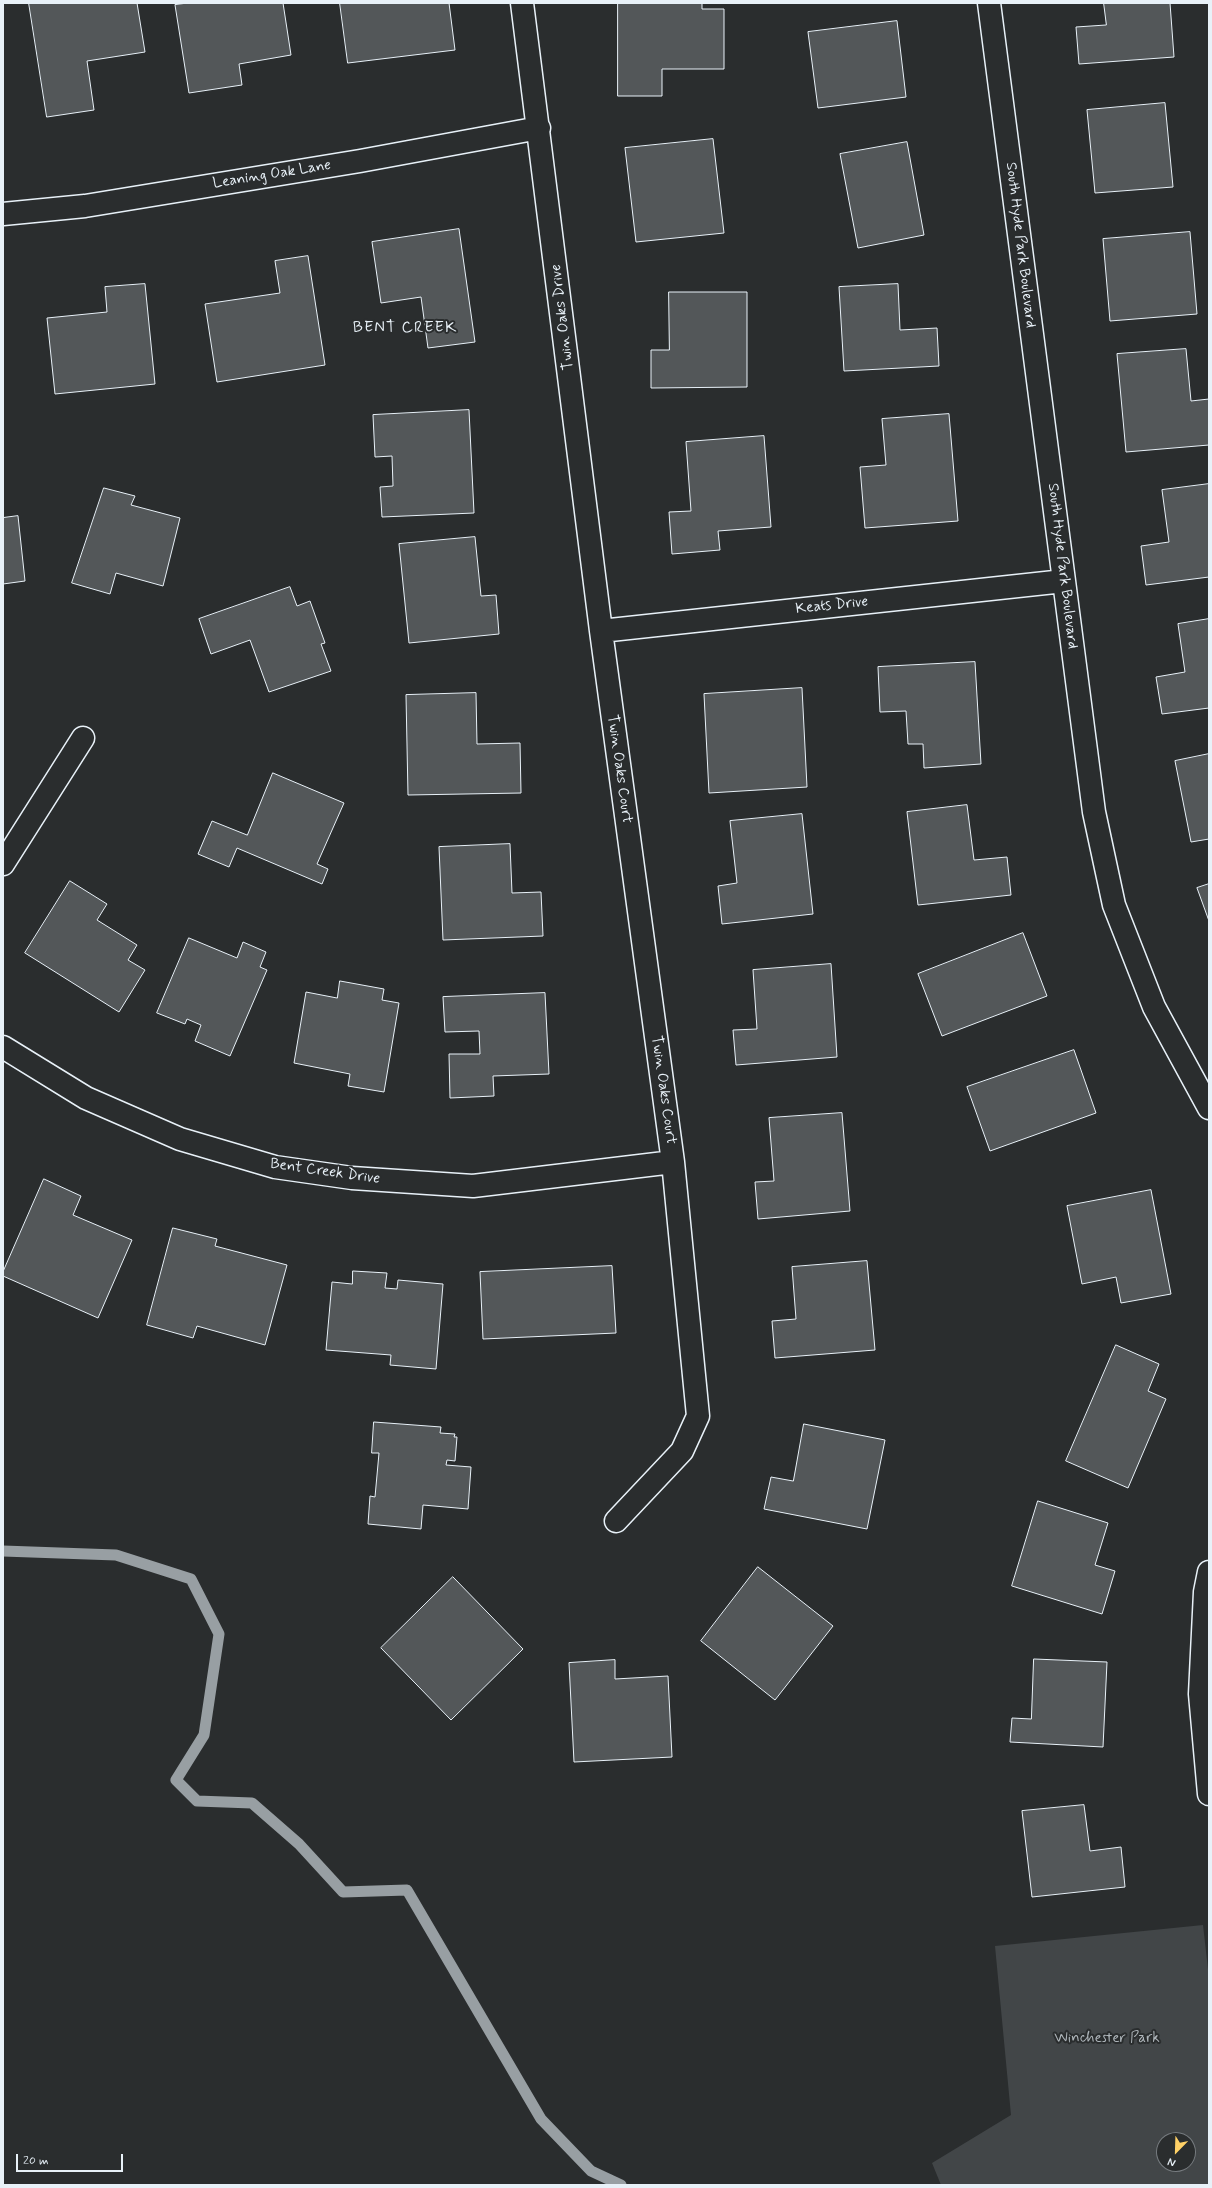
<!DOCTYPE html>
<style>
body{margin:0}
#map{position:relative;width:1212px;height:2188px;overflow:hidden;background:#2a2d2e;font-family:Mynerve,sans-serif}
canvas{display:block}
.frame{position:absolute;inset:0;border:4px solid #e8f1f8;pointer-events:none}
.north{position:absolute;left:1156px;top:2132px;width:40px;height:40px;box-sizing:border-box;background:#2a2d2e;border:1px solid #767b7f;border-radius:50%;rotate:203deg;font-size:11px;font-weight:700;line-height:16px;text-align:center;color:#e8f1f8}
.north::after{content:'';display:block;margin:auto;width:14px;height:18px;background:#ffd166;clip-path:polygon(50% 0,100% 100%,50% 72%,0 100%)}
.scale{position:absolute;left:16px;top:2154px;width:107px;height:18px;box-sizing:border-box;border:2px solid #e8f1f8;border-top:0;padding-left:5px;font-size:12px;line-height:14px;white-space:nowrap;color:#e8f1f8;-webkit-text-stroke:3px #2a2d2e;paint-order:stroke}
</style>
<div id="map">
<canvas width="1212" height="2188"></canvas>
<div class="frame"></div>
<div class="north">N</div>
<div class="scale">20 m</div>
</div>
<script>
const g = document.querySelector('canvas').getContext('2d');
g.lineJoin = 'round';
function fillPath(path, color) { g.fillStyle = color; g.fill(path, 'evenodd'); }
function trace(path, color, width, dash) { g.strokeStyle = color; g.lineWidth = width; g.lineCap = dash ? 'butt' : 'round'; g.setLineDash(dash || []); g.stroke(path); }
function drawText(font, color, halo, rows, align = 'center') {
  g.font = font + ' Mynerve,sans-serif'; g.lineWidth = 4; g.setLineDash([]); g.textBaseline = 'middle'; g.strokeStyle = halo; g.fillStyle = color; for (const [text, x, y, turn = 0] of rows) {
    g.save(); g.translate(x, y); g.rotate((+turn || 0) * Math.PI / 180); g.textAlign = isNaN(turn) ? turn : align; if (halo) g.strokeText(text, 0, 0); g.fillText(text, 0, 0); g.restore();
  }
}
fillPath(new Path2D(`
 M1203,1925L1209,1978V2185H941L932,2163L1011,2115L995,1946ZM1164,2140H1188V2164H1164Z`), '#424648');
trace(new Path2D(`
 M3,1551L116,1555L191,1579L219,1634L204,1735L176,1780L197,1801L252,1803L299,1844L343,1892L407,1890L541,2119L591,2171L621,2185`), '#989fa3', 11);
const building = new Path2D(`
 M29,3H137L145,52L87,61L94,110L47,117Z
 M188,3H283L291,55L239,64L242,85L189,93L175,5Z
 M340,3H449L455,50L348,63Z
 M618,3H702V9H724V69H662V96H618Z
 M1104,3H1170L1174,57L1079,64L1076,27L1106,25Z
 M897,21L906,97L818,108L808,32Z
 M1165,103L1173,187L1095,193L1087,110Z
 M713,139L724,233L636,242L625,148Z
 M907,142L924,235L858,248L840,154Z
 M459,229L475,342L428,348L421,297L381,303L372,242Z
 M1190,232L1197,314L1110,321L1103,239Z
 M308,256L325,365L217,382L205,304L280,293L275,261Z
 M145,284L155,384L55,394L47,318L107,312L105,287Z
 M898,284L900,330L937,328L939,366L844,371L839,287Z
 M669,292H747V387L651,388V350H669Z
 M1186,349L1191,401L1209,399V445L1126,452L1117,354Z
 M469,410L474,513L382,517L380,487L393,486L392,456L375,457L373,415Z
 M949,414L958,521L865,528L860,467L886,465L882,419Z
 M764,436L771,527L718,531L720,550L672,554L669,512L691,511L686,442Z
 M1209,484V577L1146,585L1141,546L1169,542L1162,490Z
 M104,488L135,496L131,505L180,518L163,586L116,573L110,594L72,583Z
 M18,516L25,581L3,584V518Z
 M475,537L481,596L496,595L499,634L409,643L399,544Z
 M290,587L297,606L310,601L325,643L321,644L331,671L269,692L250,640L211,654L199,619Z
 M1209,619V708L1162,714L1156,677L1185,672L1178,624Z
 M975,662L981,764L924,768L923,744H908L906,711L880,712L878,667Z
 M802,688L807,787L709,793L704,694Z
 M476,693L477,744L520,743L521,793L408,795L406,695Z
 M1209,754V839L1191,842L1175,761Z
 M273,773L344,803L317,864L328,869L322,884L237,848L229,867L198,854L212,821L247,835Z
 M967,805L974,860L1007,857L1011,895L918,905L907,812Z
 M802,814L813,914L722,924L718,886L737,883L730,821Z
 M510,844L512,893L541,892L543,936L443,940L439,847Z
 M70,881L107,904L97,920L137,945L128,960L145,970L119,1012L25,953Z
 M1209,884V921L1197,888Z
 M1023,933L1047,996L942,1036L918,974Z
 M189,938L237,958L243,942L266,952L260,967L267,970L230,1056L195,1041L201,1025L187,1019L185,1024L157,1013Z
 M831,964L837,1057L736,1065L733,1030L757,1029L753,970Z
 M340,981L384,989L382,1000L399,1003L384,1092L348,1086L350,1074L294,1063L306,992L337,998Z
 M545,993L549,1074L493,1076L494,1096L450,1098L449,1054H480L479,1031L445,1032L443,997Z
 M1074,1050L1096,1113L990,1151L967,1087Z
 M842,1113L850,1211L758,1219L755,1182L774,1181L769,1118Z
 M44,1179L81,1196L73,1215L132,1240L98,1318L3,1276V1272Z
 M1151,1190L1171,1294L1121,1303L1116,1277L1082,1284L1067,1206Z
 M173,1228L217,1239L215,1246L287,1265L265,1345L197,1326L193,1338L147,1325Z
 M867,1261L875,1350L775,1358L772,1321L796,1319L792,1267Z
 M612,1266L616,1333L483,1339L480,1272Z
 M353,1271L387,1273L385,1288L397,1289L398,1280L443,1284L436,1369L390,1365L391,1355L326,1350L332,1282L352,1284Z
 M1116,1345L1159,1364L1148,1391L1166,1399L1128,1488L1066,1461Z
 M374,1422L441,1427L440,1433L455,1434L454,1437H457L455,1461L447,1460L446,1465L471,1467L468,1509L423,1505L421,1529L368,1524L370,1496L375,1497L379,1453H372Z
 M804,1424L885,1440L867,1529L764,1509L771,1477L793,1481Z
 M1038,1501L1108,1523L1095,1565L1115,1571L1102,1614L1012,1586Z
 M758,1567L833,1626L775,1700L701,1641Z
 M453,1577L523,1649L451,1720L381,1648Z
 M1034,1659L1107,1662L1103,1747L1010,1742L1012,1718L1031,1719Z
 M615,1660V1679L668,1676L672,1757L574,1762L569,1663Z
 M1084,1805L1090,1851L1121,1847L1125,1887L1032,1897L1022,1811Z`);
fillPath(building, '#535759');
trace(building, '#e8f1f8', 1);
const street = new Path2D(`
 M522,3L601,631L673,1162L698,1416L682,1451L616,1521
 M989,3L1094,812L1114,905L1154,1007L1209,1108
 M3,214L85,206L360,161L539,128
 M601,631L1064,581
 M3,864L83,738
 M3,1047L86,1098L180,1139L275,1167L352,1178L473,1186L673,1162
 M1209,1572L1205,1592L1200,1694L1209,1794`);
trace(street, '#e8f1f8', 25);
trace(street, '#2a2d2e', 22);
drawText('15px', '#e8f1f8', '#2a2d2e', [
 ["Leaning Oak Lane",272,175,-9],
 ["South Hyde Park Boulevard",1020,245,83],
 ["Twin Oaks Drive",563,317,-97],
 ["South Hyde Park Boulevard",1062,566,83],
 ["Keats Drive",832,606,-6],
 ["Twin Oaks Court",619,769,82],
 ["Twin Oaks Court",663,1090,82],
 ["Bent Creek Drive",325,1172,8]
]);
drawText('15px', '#aeb5ba', '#2a2d2e', [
 ["Winchester Park",1107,2039]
]);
g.letterSpacing = '1px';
drawText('16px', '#e8f1f8', '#2a2d2e', [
 ["BENT CREEK",405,329]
]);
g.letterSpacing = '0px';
</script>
